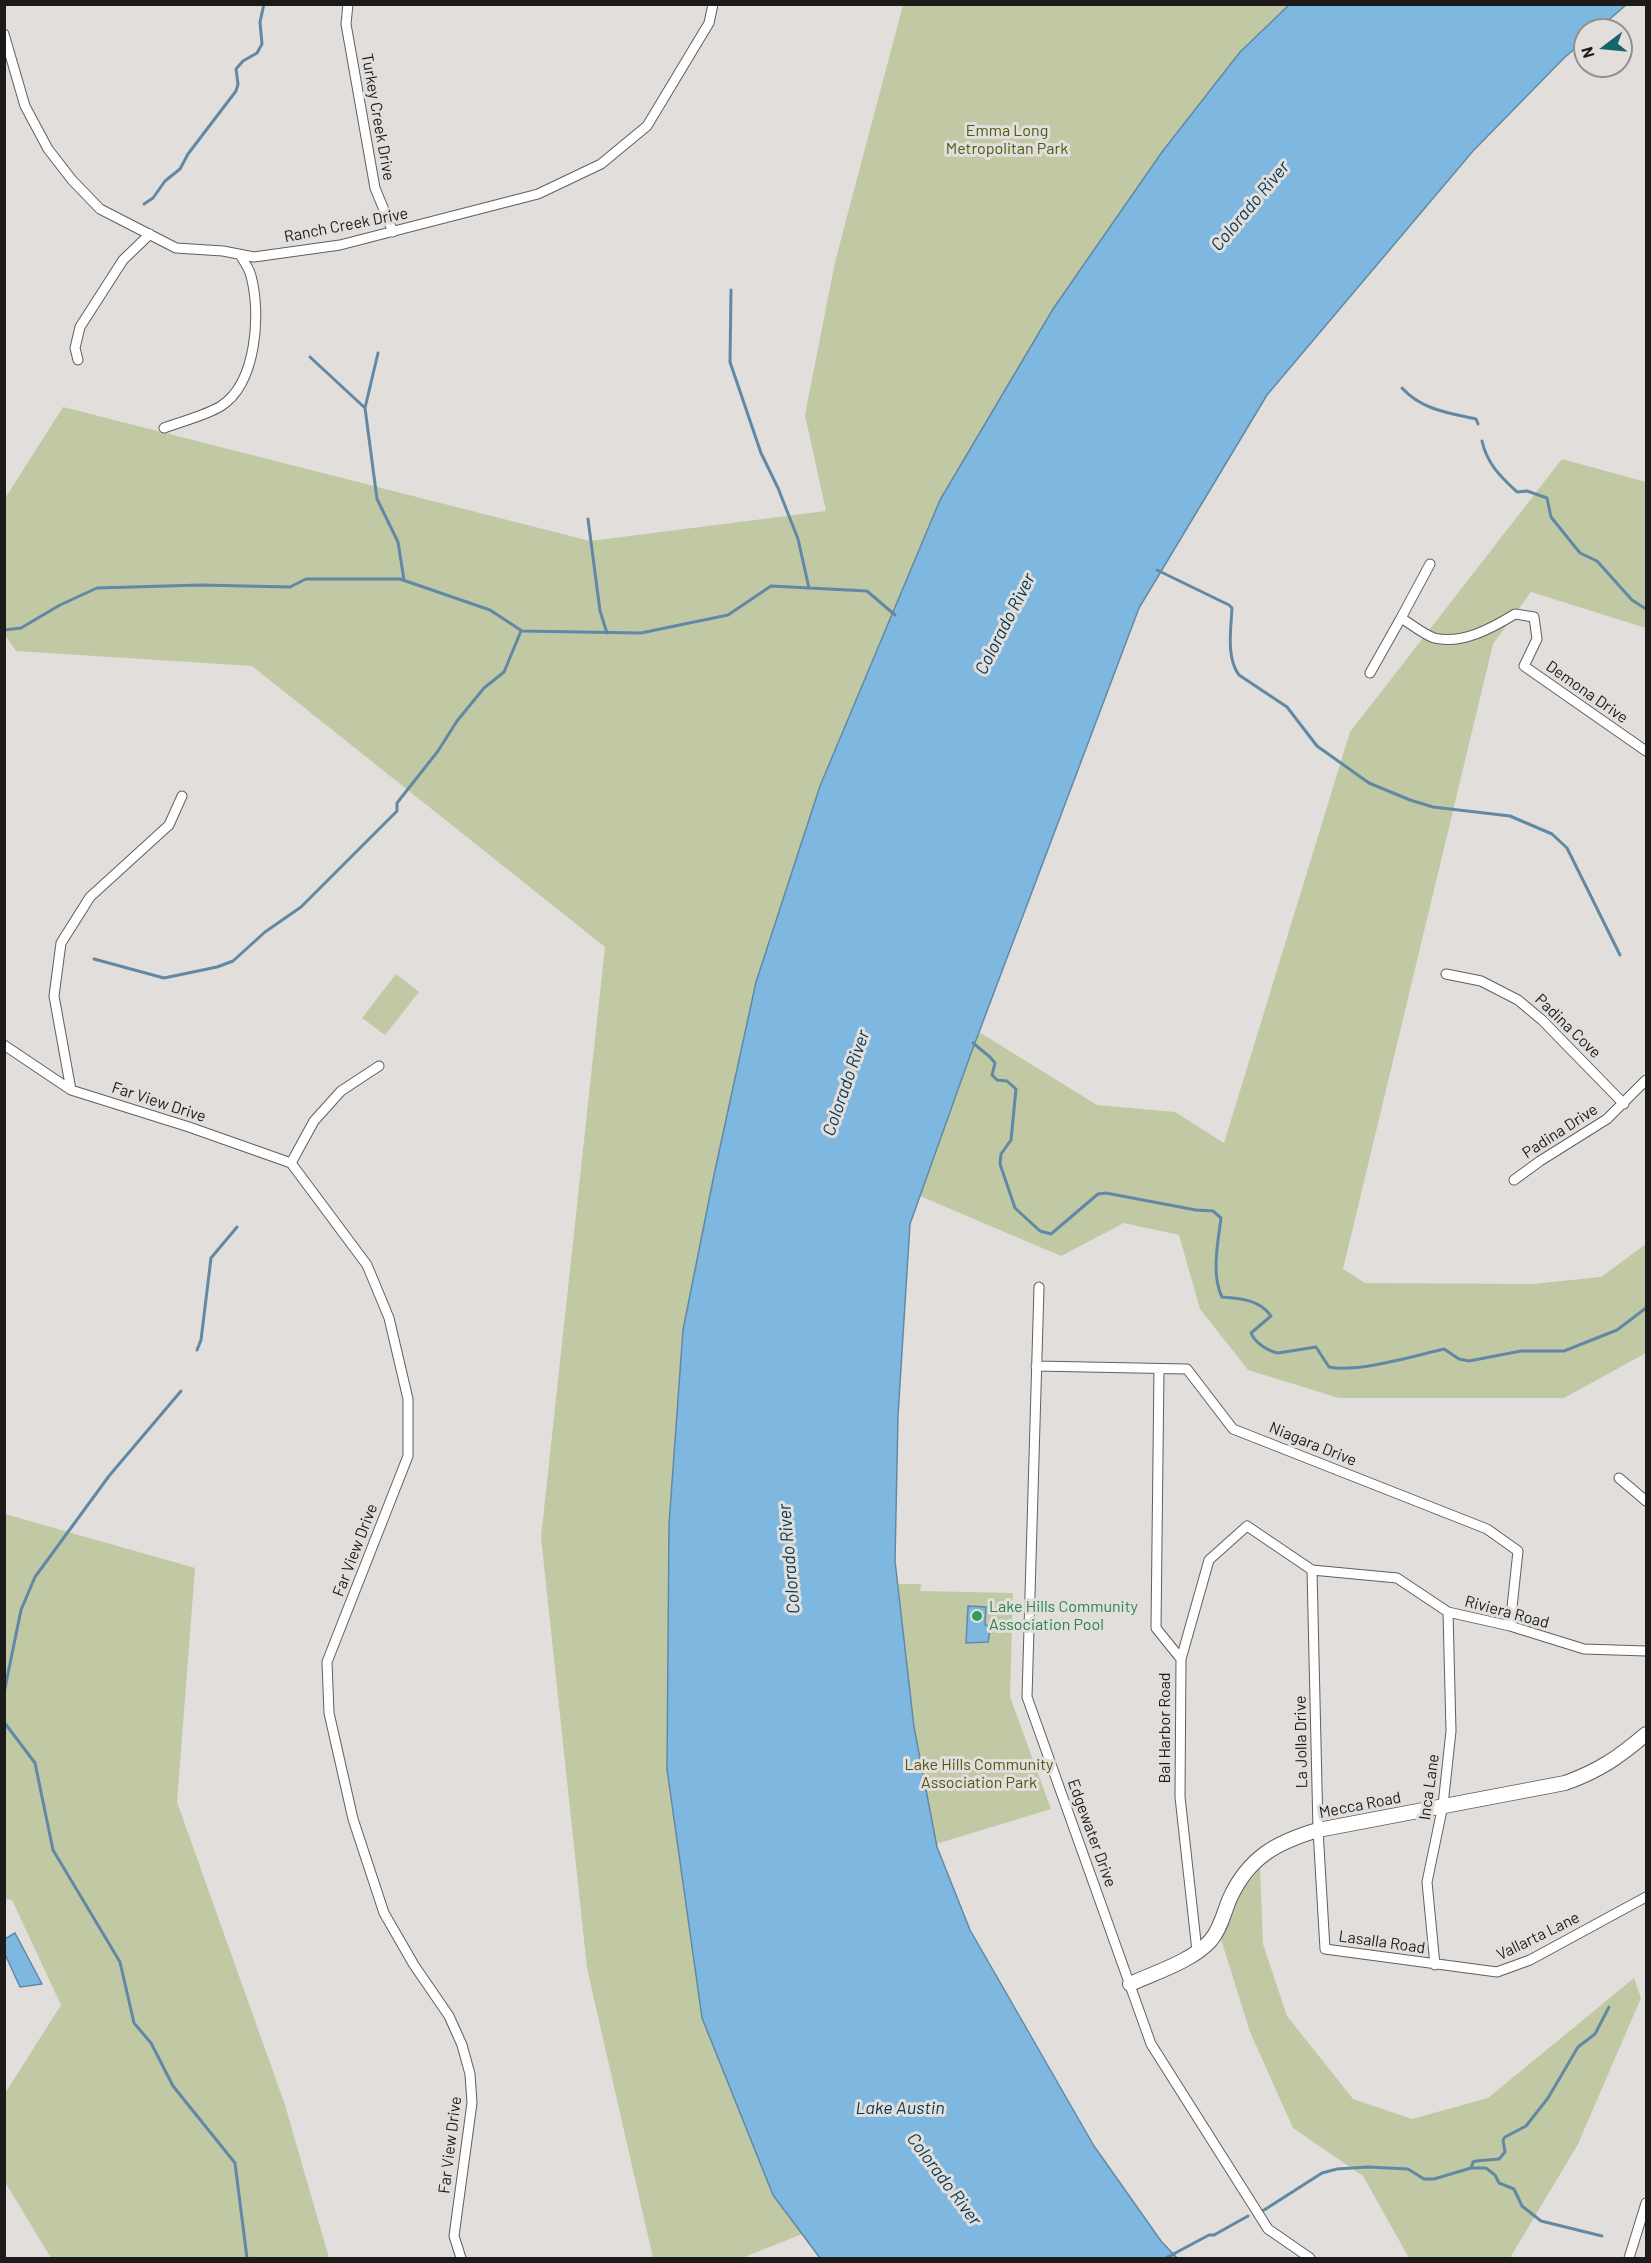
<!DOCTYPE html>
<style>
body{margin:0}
#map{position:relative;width:1651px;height:2263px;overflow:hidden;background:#e1dedb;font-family:Barlow,sans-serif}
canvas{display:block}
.frame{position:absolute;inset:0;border:6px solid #1c1b1a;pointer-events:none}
.north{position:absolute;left:1573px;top:18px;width:60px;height:60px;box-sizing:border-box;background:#e1dedb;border:2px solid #92908e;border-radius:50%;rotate:254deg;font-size:16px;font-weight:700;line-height:24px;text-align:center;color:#1c1b1a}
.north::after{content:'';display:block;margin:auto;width:21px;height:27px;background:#166568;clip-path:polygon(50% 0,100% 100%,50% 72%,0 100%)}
</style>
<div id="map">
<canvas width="1651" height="2263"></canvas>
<div class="frame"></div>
<div class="north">N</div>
</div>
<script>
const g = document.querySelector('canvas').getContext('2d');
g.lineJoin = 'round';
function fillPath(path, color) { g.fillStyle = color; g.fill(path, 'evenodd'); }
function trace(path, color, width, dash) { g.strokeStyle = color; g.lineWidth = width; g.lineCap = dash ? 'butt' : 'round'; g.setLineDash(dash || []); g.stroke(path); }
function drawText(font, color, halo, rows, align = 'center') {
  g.font = font + ' Barlow,sans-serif'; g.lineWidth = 6; g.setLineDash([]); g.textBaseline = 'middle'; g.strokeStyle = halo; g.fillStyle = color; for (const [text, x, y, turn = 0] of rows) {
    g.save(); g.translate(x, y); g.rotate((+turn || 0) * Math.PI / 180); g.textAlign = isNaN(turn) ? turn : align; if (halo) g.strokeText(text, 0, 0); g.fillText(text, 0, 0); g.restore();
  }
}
fillPath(new Path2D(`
 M903,5H1289L1240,52L940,500L820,786L756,982L773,2195L802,2234L742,2258H653L587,1968L541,1537L605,947L252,666L16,651L5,635L4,500L63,407L590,541L826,511L805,415L835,262Z
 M1562,459L1646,482V628L1531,592L1493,644L1343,1269L1365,1283L1532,1284L1601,1277L1646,1244V1353L1564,1398H1339L1248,1370L1200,1309L1179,1235L1124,1223L1061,1256L920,1196L979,1032L1097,1105L1175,1112L1224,1143L1350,732Z
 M396,974L419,992L385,1035L362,1018Z
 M5,1514L195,1568L177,1802L285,2105L329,2258H51L5,2182L4,2095L61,2005L12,1900L5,1899Z
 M898,1584H921L920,1591L1013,1593L1010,1697L1051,1809L936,1844L914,1727Z
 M1260,1868L1263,1944L1287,2016L1353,2099L1412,2119L1488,2098L1634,1978L1641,1998L1578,2144L1510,2258H1409L1363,2176L1293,2128L1250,2032L1221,1939L1239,1894Z`), '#c1c9a4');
const water = new Path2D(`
 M1289,5H1626L1597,30H1585V40L1564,58L1473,151L1267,395L1139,608L970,1056L910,1224L898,1415L895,1561L914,1727L937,1847L970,1930L1094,2146L1161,2241L1177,2258H820L773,2195L702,2018L667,1769L669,1524L683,1330L714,1175L756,982L820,786L940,500L1053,309L1162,152L1240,52Z
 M968,1606L986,1607L985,1625L991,1626L988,1642L966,1643Z
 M15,1933L42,1984L20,1987L5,1954V1939Z`);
fillPath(water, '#7eb8e0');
trace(water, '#6189a5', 1.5);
trace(new Path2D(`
 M144,204L153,198L165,181L180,169L188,154L236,91L238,84L236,69L243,61L257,53L262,44L260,22L264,4
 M731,290L730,362L761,453L778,488L798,539L809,588
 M378,353L365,408L377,499L398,542L404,580
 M310,357L365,408
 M1402,388C1422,410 1449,413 1476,419L1478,424
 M1482,441C1487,464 1501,477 1517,492L1527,491L1547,498L1551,517L1580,553L1597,561L1632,600L1646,609
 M588,519L600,611L607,633
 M1157,570L1229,605L1232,608C1231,629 1226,658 1239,675L1287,707L1317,746L1369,783L1410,800L1433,807L1510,816L1552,834L1567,848L1620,955
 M4,630L21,628L60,605L97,588L201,585L290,587L306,579H400L490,610L522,631L641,633L728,615L771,586L867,591L895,615
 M94,959L164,978L217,967L233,961L265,932L301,907L397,811V803L438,751L457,721L484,688L504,672L521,631
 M973,1043L990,1057L995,1063L992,1075L997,1080L1007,1081L1016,1089L1011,1140L1001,1154L1000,1164L1015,1208L1040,1231L1051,1234L1098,1194L1106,1193L1196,1210L1213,1211L1221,1218C1218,1242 1211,1275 1222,1297C1240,1299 1259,1299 1271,1316L1251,1333C1255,1343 1268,1351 1278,1353L1316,1347L1329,1367C1357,1373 1414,1356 1444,1349L1459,1359L1469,1361L1521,1351H1564L1617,1330L1646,1308
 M197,1350L201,1340L211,1258L237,1227
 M4,1693L21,1610L35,1577L109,1476L181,1391
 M4,1722L35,1763L53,1850L120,1962L134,2023L151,2043L173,2086L235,2163L247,2258
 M1471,2168H1486L1495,2175L1499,2183L1514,2189L1522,2206L1541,2221L1602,2236
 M1261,2212L1322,2173L1337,2169L1368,2167L1408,2169L1424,2179H1434L1471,2168L1473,2162L1476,2161L1499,2159L1505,2152L1503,2140L1505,2137L1526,2126L1548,2098L1578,2047L1595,2034L1609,2007
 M1166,2258L1209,2235H1214L1248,2216`), '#6189a5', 3);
const street = new Path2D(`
 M348,4L346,24L375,188L393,232
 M4,34L25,106L48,149L72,180L100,209L176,248L223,251L254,257L340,245L538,194L601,164L647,126L709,23L713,4
 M78,360L75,348L80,327L123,260L150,234
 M164,428C182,421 205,416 221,406C257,383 261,313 251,276C249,268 244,261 240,255
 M1430,564L1401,618C1411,624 1423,634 1434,638C1462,645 1492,628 1515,614L1534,617L1537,639L1524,666L1646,751
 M1370,673L1401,618
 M1446,974L1481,981L1518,1000L1542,1020L1624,1104
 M4,1045L71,1090L189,1127L291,1163L367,1265L389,1318L408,1399V1456L327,1662L329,1713L353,1819L384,1913L414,1965L449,2016L462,2045L470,2074L472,2103L454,2236L461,2258
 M71,1090L54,996L61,943L90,897L169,825L182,796
 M291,1163L314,1121L341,1091L379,1066
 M1514,1180L1540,1161L1607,1119L1646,1080
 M1039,1287L1027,1697L1151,2044L1268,2229L1310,2258
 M1036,1366L1187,1369L1233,1429L1487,1529L1518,1551L1510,1626
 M1159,1369L1156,1628L1181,1659L1180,1797L1197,1951
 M1619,1478L1646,1501
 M1312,1570L1318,1830L1325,1949L1497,1972L1530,1960L1646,1897
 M1181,1659L1209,1560L1247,1526L1312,1570L1397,1578L1448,1612L1510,1626L1584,1649L1646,1651
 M1435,1965L1427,1882L1443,1805L1451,1731L1448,1612
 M1629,2258L1646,2203`);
const secondary = new Path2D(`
 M1130,1984C1154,1973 1193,1961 1211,1940C1221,1928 1224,1912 1230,1898C1249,1857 1277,1842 1318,1830L1565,1783C1599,1771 1619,1757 1646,1734`);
trace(street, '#625f5d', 11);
trace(secondary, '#625f5d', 16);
trace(street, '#fff', 9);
trace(secondary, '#fff', 14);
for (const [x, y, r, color] of [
 [977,1616,6,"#2e9e5b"]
]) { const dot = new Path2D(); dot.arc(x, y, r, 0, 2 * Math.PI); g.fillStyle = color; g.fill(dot); trace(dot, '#e1dedb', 2); }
drawText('16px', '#1c1b1a', '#e1dedb', [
 ["Turkey Creek Drive",378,117,80],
 ["Ranch Creek Drive",346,225,-11],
 ["Demona Drive",1587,692,35],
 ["Padina Cove",1568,1026,44],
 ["Far View Drive",159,1102,18],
 ["Padina Drive",1560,1131,-33],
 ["Niagara Drive",1313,1444,22],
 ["Far View Drive",355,1550,-69],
 ["Riviera Road",1507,1612,15],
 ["Bal Harbor Road",1165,1728,-90],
 ["La Jolla Drive",1301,1742,-91],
 ["Inca Lane",1429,1787,-82],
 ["Mecca Road",1360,1805,-11],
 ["Edgewater Drive",1092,1833,70],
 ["Vallarta Lane",1538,1936,-26],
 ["Lasalla Road",1382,1942,8],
 ["Far View Drive",450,2145,-83]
]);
drawText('16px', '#4f5913', '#e1dedb', [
 ["Emma Long",1007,131],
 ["Metropolitan Park",1007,149],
 ["Lake Hills Community",979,1765],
 ["Association Park",979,1783]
]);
drawText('16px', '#27864d', '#e1dedb', [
 ["Lake Hills Community",989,1607],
 ["Association Pool",989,1625]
], 'left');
drawText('italic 18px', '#043651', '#e1dedb', [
 ["Colorado River",1250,206,-50],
 ["Colorado River",1005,624,-63],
 ["Colorado River",846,1083,-71],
 ["Colorado River",789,1559,-95],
 ["Lake Austin",900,2108],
 ["Colorado River",944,2179,53]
]);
</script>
